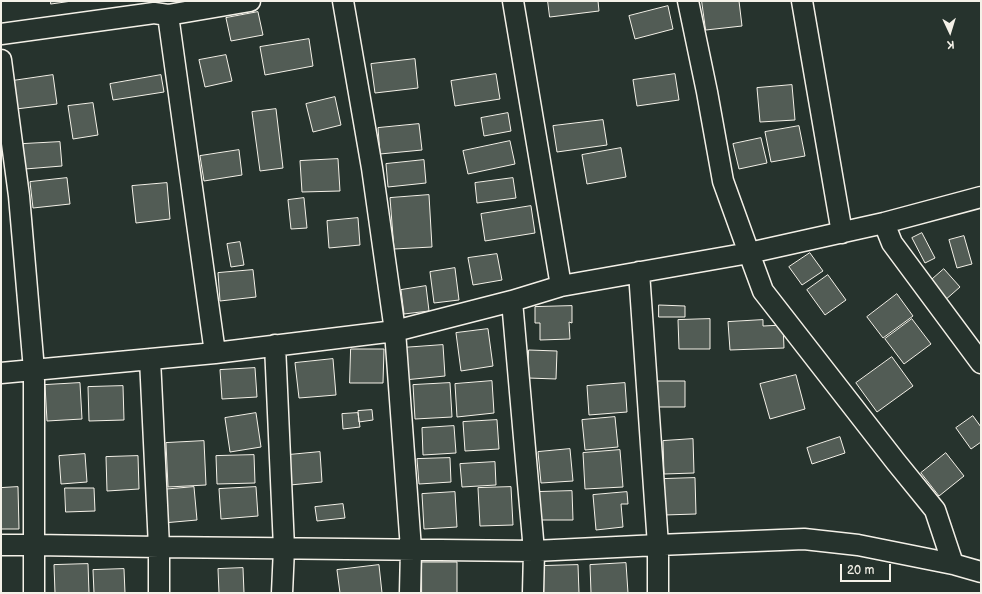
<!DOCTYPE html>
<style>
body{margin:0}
#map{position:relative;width:982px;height:594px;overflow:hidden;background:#26332d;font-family:"Balsamiq Sans",sans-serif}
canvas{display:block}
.frame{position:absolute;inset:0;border:2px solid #f4f1e8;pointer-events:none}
.north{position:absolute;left:930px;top:12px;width:40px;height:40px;-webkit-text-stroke:3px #26332d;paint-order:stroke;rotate:176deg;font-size:11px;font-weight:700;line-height:16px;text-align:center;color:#f4f1e8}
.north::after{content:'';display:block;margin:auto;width:14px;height:18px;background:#f4f1e8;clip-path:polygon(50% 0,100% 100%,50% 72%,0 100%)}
.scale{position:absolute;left:840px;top:564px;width:51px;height:18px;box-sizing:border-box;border:2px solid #f4f1e8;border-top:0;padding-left:5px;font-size:12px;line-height:14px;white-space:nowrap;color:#f4f1e8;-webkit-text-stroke:3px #26332d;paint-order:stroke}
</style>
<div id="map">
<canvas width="982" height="594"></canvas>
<div class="frame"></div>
<div class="north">K</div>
<div class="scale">20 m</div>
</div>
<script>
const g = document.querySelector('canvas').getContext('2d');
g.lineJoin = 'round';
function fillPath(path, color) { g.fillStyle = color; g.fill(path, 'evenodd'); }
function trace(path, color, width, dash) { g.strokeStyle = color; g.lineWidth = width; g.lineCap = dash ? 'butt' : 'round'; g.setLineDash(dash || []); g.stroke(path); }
const building = new Path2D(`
 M51,1H72L51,4Z
 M548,1H598L599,11L550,17Z
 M702,1H739L742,26L706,30Z
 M668,6L673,29L635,39L629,16Z
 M258,12L263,35L231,41L226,18Z
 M309,39L313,66L265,75L260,47Z
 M226,55L232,81L205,87L199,60Z
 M415,59L418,88L375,93L371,64Z
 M496,74L500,99L455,106L451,81Z
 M675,74L679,100L637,106L633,80Z
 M53,75L57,104L16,109L12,81Z
 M161,75L164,92L113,100L110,84Z
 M792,85L795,120L760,122L757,88Z
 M335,97L341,125L313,132L306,104Z
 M93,103L98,135L73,139L68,106Z
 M276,109L283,168L260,171L252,112Z
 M508,113L511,131L484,136L481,118Z
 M603,120L607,145L557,152L553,126Z
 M419,124L422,150L380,154L378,128Z
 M799,126L805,156L771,162L765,132Z
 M761,138L767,163L739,169L733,144Z
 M510,141L515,164L468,174L463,151Z
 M60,142L62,166L25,169L23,144Z
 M621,148L626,177L587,184L582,155Z
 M239,150L242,175L204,181L200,156Z
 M338,159L340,191L302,192L300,161Z
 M424,160L426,183L388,187L386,164Z
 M67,178L70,204L33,208L30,182Z
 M513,178L516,198L477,203L475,183Z
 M167,183L170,219L136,223L132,186Z
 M429,195L432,247L394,249L390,198Z
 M304,198L307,228L291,229L288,200Z
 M531,206L535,233L485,241L481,214Z
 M358,218L360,245L329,248L327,221Z
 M922,233L935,258L925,263L912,238Z
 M964,236L972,264L957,268L949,240Z
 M240,242L244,265L231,267L227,244Z
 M810,253L823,271L802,285L789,267Z
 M497,254L502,280L473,285L468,258Z
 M455,268L459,300L434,303L430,272Z
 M944,269L960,287L944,301L928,283Z
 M253,270L256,297L220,301L218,273Z
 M828,275L846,300L825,315L807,290Z
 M426,286L429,311L404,314L401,290Z
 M897,294L913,316L883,338L867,317Z
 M659,305L685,306V317H659Z
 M572,306V323L569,322L570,339L540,340V323H535V307Z
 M710,319V349H679L678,320Z
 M912,319L931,344L904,364L885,339Z
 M763,320V326L783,325L784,348L730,350L728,322Z
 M488,329L493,366L461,371L456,333Z
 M443,345L445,376L404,380L401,348Z
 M351,349H384L383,383H350Z
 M529,350L557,351L556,379L528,378Z
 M892,357L913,386L877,412L856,383Z
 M333,359L336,395L299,398L295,363Z
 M255,368L257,397L222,399L220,370Z
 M796,375L805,409L770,419L760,384Z
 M492,381L494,413L457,417L455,384Z
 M658,381H685V407H658Z
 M80,383L82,419L47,421L45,385Z
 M450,383L452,417L415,419L413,385Z
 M625,383L627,412L589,415L587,386Z
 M123,386L124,420L89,421L88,387Z
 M372,410L373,420L359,422L358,411Z
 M256,413L261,447L230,452L225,418Z
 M358,413L360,427L343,429L342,414Z
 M973,416L981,427V442L971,449L956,428Z
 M615,417L618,447L585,450L582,420Z
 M497,420L499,449L465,451L463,422Z
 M454,426L456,453L423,455L422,428Z
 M840,437L845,453L812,464L807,448Z
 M693,439L694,473L664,474L663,441Z
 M204,441L206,485L168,487L166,443Z
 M570,449L573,481L541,483L538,452Z
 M620,450L623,487L585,489L583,453Z
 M320,452L322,482L290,485L288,455Z
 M946,453L964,476L939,496L921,473Z
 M85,454L87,482L61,484L59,456Z
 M254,455L255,483L217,484L216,456Z
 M138,456L139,489L107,491L106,457Z
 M450,458L451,482L419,484L417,459Z
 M495,462L496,485L462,487L460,464Z
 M695,478L696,514L664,515L663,479Z
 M18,487L19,529H1V488Z
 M194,487L197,520L163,523L160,490Z
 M256,487L258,516L221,519L219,489Z
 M511,487L513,525L480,526L478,488Z
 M65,488H94L95,511L66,512Z
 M572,491L573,520H537V492Z
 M455,492L457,527L424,529L422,494Z
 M627,492L628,504H621L623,527L596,530L593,495Z
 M343,504L345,518L317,521L315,507Z
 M422,562H457V593H422Z
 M626,563L628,593H591L590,565Z
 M88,564L89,593H55L54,565Z
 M379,565L382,593H340L337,570Z
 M578,565L579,593H543L542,566Z
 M243,568L244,593H219L218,569Z
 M124,569L125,593H94L93,570Z`);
fillPath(building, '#525c55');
trace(building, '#f4f1e8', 1);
const minor = new Path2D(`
 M343,1L372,168L395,331L411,549L410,593
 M513,1L561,286
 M688,1L707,92L723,181L749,253L763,291L896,462L935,510L953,564
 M802,1L842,233
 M168,15L215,353
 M1,34L154,13L168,15L250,1
 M1,60L19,196L34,370V593
 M884,223L892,243L981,363
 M639,272L658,545V593
 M512,301L534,551L533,593
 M275,345L284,548L282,593
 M150,359L159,547V593
 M1,373L215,353L395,331L512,301L561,286L749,253L884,223L981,197
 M1,545H35L159,547L534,551L658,545L804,539L858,545L953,564L981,572`);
trace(minor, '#f4f1e8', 23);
trace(minor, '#26332d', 20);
</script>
